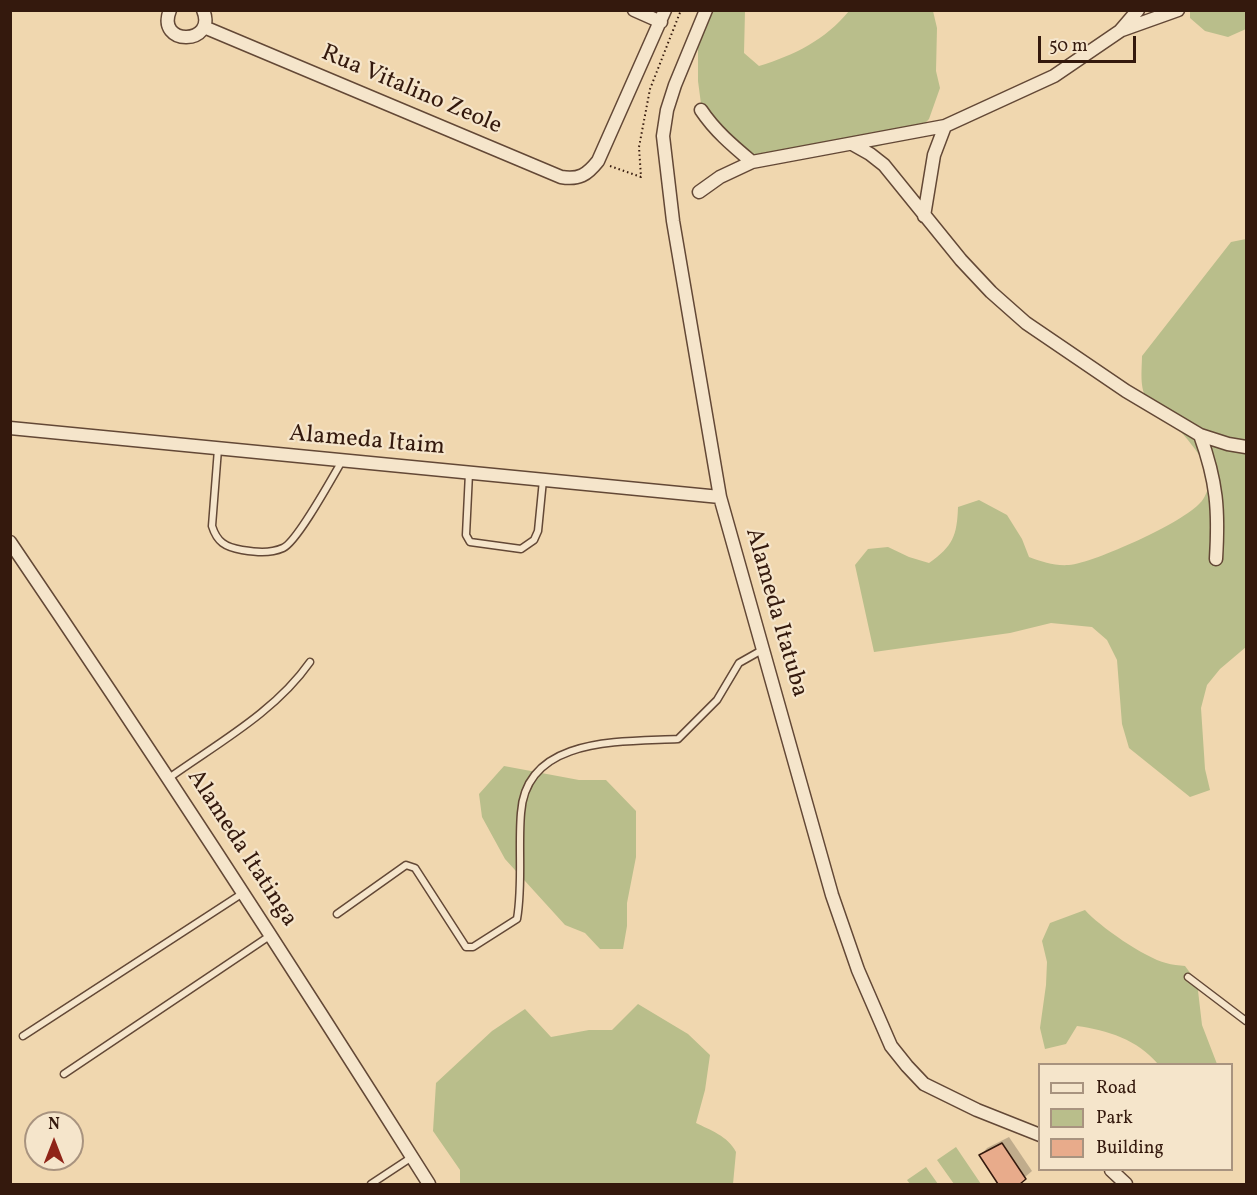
<!DOCTYPE html>
<style>
body{margin:0}
#map{position:relative;width:1257px;height:1195px;overflow:hidden;background:#f0d7af;font-family:Vollkorn,serif}
canvas{display:block}
.frame{position:absolute;inset:0;border:12px solid #34190d;pointer-events:none}
.legend{position:absolute;left:1038px;top:1063px;width:195px;height:108px;box-sizing:border-box;background:#f5e5cb;border:2px solid #a8937f;margin:0;padding:8px 10px;list-style:none;font-size:18px;color:#34190d}
.legend li{display:flex;align-items:center;gap:12px;height:30px}
.legend b{width:30px;border:2px solid #a8937f}
.north{position:absolute;left:24px;top:1111px;width:60px;height:60px;box-sizing:border-box;background:#f5e5cb;border:2px solid #a8937f;border-radius:50%;rotate:0deg;font-size:16px;font-weight:700;line-height:24px;text-align:center;color:#34190d}
.north::after{content:'';display:block;margin:auto;width:21px;height:27px;background:#8f2418;clip-path:polygon(50% 0,100% 100%,50% 72%,0 100%)}
.scale{position:absolute;left:1038px;top:36px;width:98px;height:27px;box-sizing:border-box;border:3px solid #34190d;border-top:0;padding-left:8px;font-size:18px;line-height:21px;white-space:nowrap;color:#34190d;-webkit-text-stroke:4px #f5e5cb;paint-order:stroke}
</style>
<div id="map">
<canvas width="1257" height="1195"></canvas>
<div class="frame"></div>
<ul class="legend">
<li><b style="height:8px;background:#f5e5cb"></b>Road</li>
<li><b style="height:16px;background:#b9be8b"></b>Park</li>
<li><b style="height:16px;background:#e8ab8b"></b>Building</li>
</ul>
<div class="north">N</div>
<div class="scale">50 m</div>
</div>
<script>
const g = document.querySelector('canvas').getContext('2d');
g.lineJoin = 'round';
function fillPath(path, color) { g.fillStyle = color; g.fill(path, 'evenodd'); }
function trace(path, color, width, dash) { g.strokeStyle = color; g.lineWidth = width; g.lineCap = dash ? 'butt' : 'round'; g.setLineDash(dash || []); g.stroke(path); }
function drawText(font, color, halo, rows, align = 'center') {
  g.font = font + ' Vollkorn,serif'; g.lineWidth = 4.5; g.setLineDash([]); g.textBaseline = 'middle'; g.strokeStyle = halo; g.fillStyle = color; for (const [text, x, y, turn = 0] of rows) {
    g.save(); g.translate(x, y); g.rotate((+turn || 0) * Math.PI / 180); g.textAlign = isNaN(turn) ? turn : align; if (halo) g.strokeText(text, 0, 0); g.fillText(text, 0, 0); g.restore();
  }
}
fillPath(new Path2D(`
 M711,11H745L744,53L759,66C795,55 825,40 849,11H933L937,28L936,71L940,88L929,119L914,135L876,147L833,152L812,158L769,157L747,154L703,119L698,81V35Z
 M1190,11H1246V29L1228,37L1205,31L1190,18Z
 M1246,239V647L1220,669L1207,685L1201,708L1205,769L1210,790L1190,797L1129,748L1122,724L1117,660L1107,640L1092,627L1051,623L1010,633L874,652L855,565L868,549L888,547L909,557L929,563C953,546 957,536 958,507L979,500L1007,515L1022,539L1029,557C1043,562 1054,566 1069,565C1094,563 1184,522 1200,503C1204,500 1209,488 1209,483C1211,461 1177,427 1162,412C1157,408 1151,405 1148,400C1139,390 1142,369 1142,356L1231,242Z
 M504,766L579,780H606L636,811V857L627,903V926L623,949H600L585,933L565,925L505,859L482,817L479,794Z
 M1085,910C1099,926 1145,958 1166,963C1172,965 1179,965 1185,966L1197,982L1202,1025L1217,1064H1158C1138,1040 1107,1030 1077,1026L1066,1044L1045,1049L1040,1028L1046,985L1047,962L1042,941L1050,923Z
 M638,1004L688,1034L710,1055L705,1090L696,1123C710,1130 728,1136 736,1152L733,1184H460V1170L433,1131L436,1083L492,1031L525,1009L551,1037L589,1030H612Z
 M956,1147L981,1184H954L937,1160Z
 M926,1167L938,1184H910L907,1180Z`), '#b9be8b');
fillPath(new Path2D(`
 M1009,1137L1032,1171L1017,1184H1000L981,1155L987,1148Z`), '#0003');
const building = new Path2D(`
 M1002,1143L1026,1179L1020,1184H998L979,1155Z`);
fillPath(building, '#e8ab8b');
trace(building, '#34190d', 1.5);
const lane = new Path2D(`
 M218,449L212,526C217,542 225,547 242,550C255,552 269,554 283,548C297,542 332,478 342,461
 M469,473L466,535L470,542L521,549L534,540L538,531L543,480
 M169,778C218,743 275,712 310,662
 M337,914L406,865L415,868L466,947H473L517,919C523,884 518,848 521,813C526,736 622,742 678,739L717,700L739,663L762,650
 M1188,977L1246,1021
 M23,1036L243,893
 M64,1074L271,935
 M371,1184L412,1157`);
const street = new Path2D(`
 M170,10C155,47 218,45 203,10
 M634,10L661,22
 M706,10L675,85L667,110L663,136L673,221L720,497L832,895L858,970L891,1046L907,1066L924,1084L977,1110L1040,1135
 M204,27L561,177C579,180 587,175 598,161L665,10
 M1122,30L1178,10
 M701,110C715,131 733,146 752,162L945,126L1054,76L1120,31L1138,10
 M854,145L870,154L884,165L961,260L991,292L1026,323L1126,391L1200,435L1228,444L1246,447
 M699,192L720,177L752,162
 M924,216L934,155L945,126
 M10,428L720,497
 M1200,435C1217,482 1219,510 1216,559
 M10,542C154,754 293,968 429,1184
 M1111,1170L1126,1184`);
trace(lane, '#634836', 9);
trace(street, '#634836', 15);
trace(new Path2D(`
 M610,166L641,177L639,147L650,89L681,10`), '#34190d', 2, [1.5, 3]);
trace(lane, '#f5e5cb', 6);
trace(street, '#f5e5cb', 12);
drawText('24px', '#34190d', '#f5e5cb', [
 ["Rua Vitalino Zeole",411,91,23],
 ["Alameda Itaim",367,442,5],
 ["Alameda Itatuba",775,613,74],
 ["Alameda Itatinga",241,849,57]
]);
</script>
